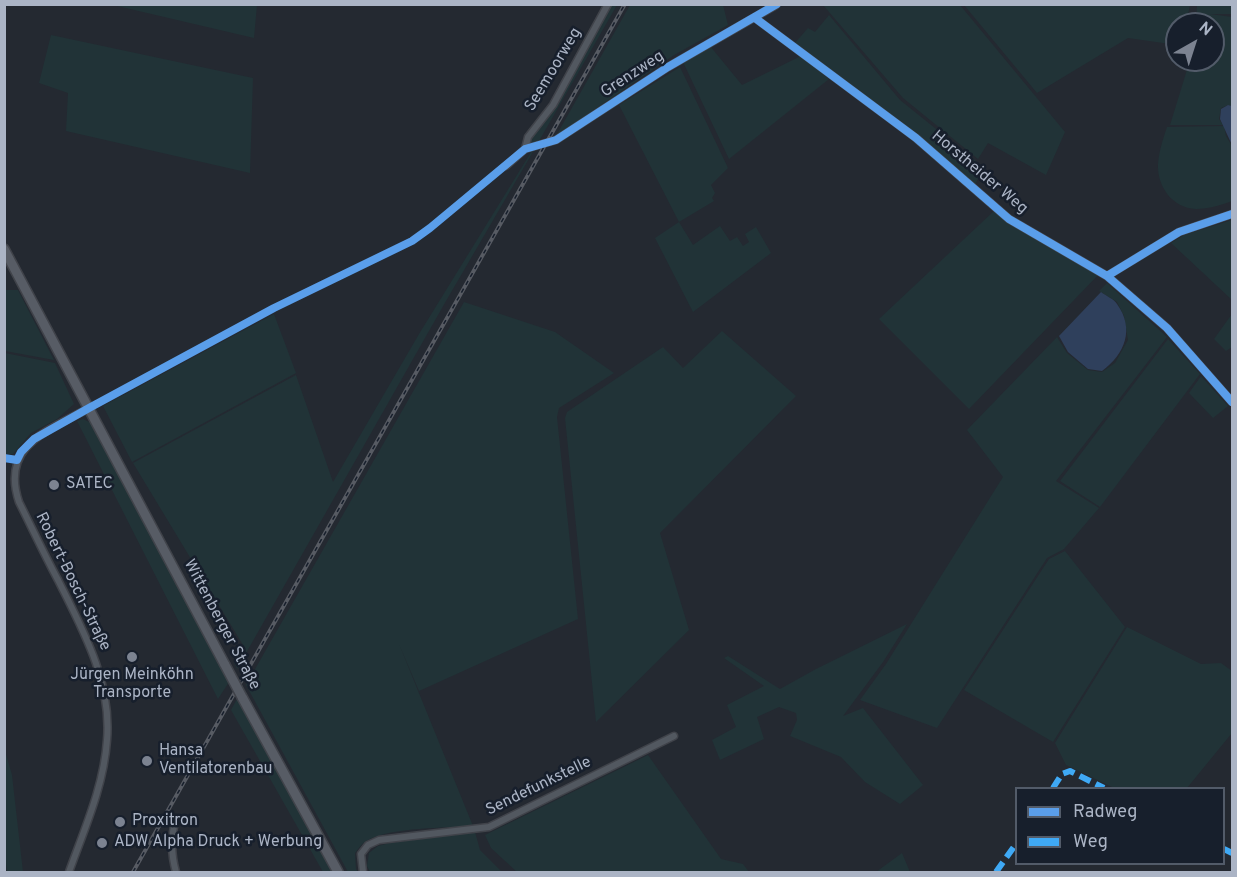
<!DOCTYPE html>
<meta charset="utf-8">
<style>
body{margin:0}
#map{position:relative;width:1237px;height:877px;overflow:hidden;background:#242931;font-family:Overpass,sans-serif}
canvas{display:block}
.frame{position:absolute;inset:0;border:6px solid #abb4c5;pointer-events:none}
.legend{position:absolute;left:1015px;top:787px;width:210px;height:78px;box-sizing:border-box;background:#171f2c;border:2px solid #525b69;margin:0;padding:8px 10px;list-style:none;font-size:18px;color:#abb4c5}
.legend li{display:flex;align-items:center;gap:12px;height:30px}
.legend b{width:30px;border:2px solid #525b69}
.north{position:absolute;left:1165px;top:12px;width:60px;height:60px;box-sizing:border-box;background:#171f2c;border:2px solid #525b69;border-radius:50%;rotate:39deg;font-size:16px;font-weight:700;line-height:24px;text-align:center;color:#abb4c5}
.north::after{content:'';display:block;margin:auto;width:21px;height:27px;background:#7c8391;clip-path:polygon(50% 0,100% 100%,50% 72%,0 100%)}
</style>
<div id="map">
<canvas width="1237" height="877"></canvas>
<div class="frame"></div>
<ul class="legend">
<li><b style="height:8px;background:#5a9eea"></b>Radweg</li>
<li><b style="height:8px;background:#3fa9f5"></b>Weg</li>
</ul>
<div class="north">N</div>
</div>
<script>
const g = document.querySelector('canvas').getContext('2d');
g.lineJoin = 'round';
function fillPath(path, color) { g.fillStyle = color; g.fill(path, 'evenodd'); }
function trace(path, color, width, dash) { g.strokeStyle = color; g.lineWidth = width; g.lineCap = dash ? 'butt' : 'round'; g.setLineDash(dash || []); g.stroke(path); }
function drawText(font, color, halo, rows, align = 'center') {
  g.font = font + ' Overpass,sans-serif'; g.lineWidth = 5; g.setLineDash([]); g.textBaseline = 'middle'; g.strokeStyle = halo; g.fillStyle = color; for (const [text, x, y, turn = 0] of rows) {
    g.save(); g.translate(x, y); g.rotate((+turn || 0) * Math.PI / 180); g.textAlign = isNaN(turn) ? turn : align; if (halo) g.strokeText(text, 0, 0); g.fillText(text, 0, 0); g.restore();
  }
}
fillPath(new Path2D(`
 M113,5H257L254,38Z
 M610,5H617L539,141L529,144L528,142Z
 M630,5H723L728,25L674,55L556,136Z
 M823,5H960L1065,132L1046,175L988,143L978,159L903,98Z
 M964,5H1190L1186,24H1177V45L1128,38L1037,93Z
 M1197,5H1232V14H1210L1232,17V106L1228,105L1221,108L1219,119L1223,125H1170L1190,60H1213V24H1196Z
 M829,15L900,100L976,161L982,170L975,185L794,44L808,28L815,32Z
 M51,35L253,78L250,173L66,131L68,93L39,83Z
 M710,46L742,85L801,56L829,79L729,159L683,62Z
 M680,67L728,168L711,185L715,193L712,198L714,201L679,222L693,245L720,226L730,241L737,237L743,246L749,242L745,234L756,227L771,253L693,312L655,238L679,222L619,105Z
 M1224,126L1226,136L1232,146V201C1221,205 1209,209 1196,209C1172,208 1157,186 1158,164C1159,151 1163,139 1167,127Z
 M533,149L534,150L446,301L237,669L234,662L243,645L133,463L296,375L333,482L419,334Z
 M995,210L1100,273L969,409L879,319Z
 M1232,220V300L1171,243L1184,235Z
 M1107,283L1167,337L1056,481L1099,508L1064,549L1047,558L937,728L860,700L886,664L1003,477L967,430L1057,337L1067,353L1088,370L1102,372L1115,363L1128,340L1124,316L1117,302L1099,291Z
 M4,290H18L54,360L5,351Z
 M464,302L555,332L614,373L559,408L557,417L578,619L419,691L399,644L473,826C445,828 393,827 368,840C362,843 359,848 355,853L356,869L358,872H348L246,685Z
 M274,314L296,373L132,462L103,406Z
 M1232,314V347L1226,351L1214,339Z
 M722,331L796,396L660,533L689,630L596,722L565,418L567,412L663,347L683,368Z
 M1168,339L1200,374L1100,507L1060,481Z
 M5,353L55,363L74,404L57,419L31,433L13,454H5Z
 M1201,376L1228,406L1213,418L1189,393Z
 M83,419L91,423L229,682L218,699L77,421Z
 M1065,551L1125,627L1053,742L964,690L1049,559Z
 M907,624L883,662L843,716L863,708L923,785L900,804L865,782L841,757L790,736L797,720L796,713L779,707L757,717L764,739L720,760L712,740L736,727L727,705L764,686L724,658L728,656L780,689L816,669Z
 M1127,627L1201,664L1221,663L1232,671V733L1187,788H1114L1066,765L1055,743Z
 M237,699L333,872H323L231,710Z
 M4,747L12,775L23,872H7L4,847Z
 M648,755L721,859L743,864L749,872H517L491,848L485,835Z
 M475,832L480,850L502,872H370L367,866L369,853L378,846L390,843Z
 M902,853L910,872H876Z`), '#213337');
fillPath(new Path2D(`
 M1228,105L1232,106V145L1220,119L1221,109Z
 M1101,292C1106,296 1114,299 1117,304C1135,329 1125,354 1102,371L1088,369L1068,352L1059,336Z`), '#2f405c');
const minor = new Path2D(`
 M755,18L916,138L1009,219L1107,276L1167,328L1232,402
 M525,149L528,137L553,105L608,4
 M506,166L525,149L556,140L668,67L776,5
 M1107,276L1179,232L1232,214
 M69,872C84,830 104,786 107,740C112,682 83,630 58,580C44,554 32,528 19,502C0,445 48,431 89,408
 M176,872C171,854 170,838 176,819
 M363,872L361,854L368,845L379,840L489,827L674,736`);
const secondary = new Path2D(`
 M4,249L225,665
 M242,697L338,872`);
trace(minor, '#40434a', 9);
trace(secondary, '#40434a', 12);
trace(minor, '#525860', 6);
trace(secondary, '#575c65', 9);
const rail = new Path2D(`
 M133,872L625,4`);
trace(rail, '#575b63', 4);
trace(rail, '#171f2c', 1.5, [4.5]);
const secondaryBridge = new Path2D(`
 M225,665L242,697`);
trace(secondaryBridge, '#40434a', 12, []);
trace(secondaryBridge, '#575c65', 9);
trace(new Path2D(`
 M1053,788L1062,774L1070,771L1104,788
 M1224,849L1232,853
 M996,872L1016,844`), '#3fa9f5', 6, [12, 6]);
trace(new Path2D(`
 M755,18L916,138L1009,219L1107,276L1167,328L1232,402
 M1107,276L1179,232L1232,214
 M4,458L17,460L21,452L34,439L89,408L274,308L412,241L430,228L525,149L556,140L668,67L777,4`), '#5a9eea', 8);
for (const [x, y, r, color] of [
 [54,485,6,"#7c8391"],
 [132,657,6,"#7c8391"],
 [147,761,6,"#7c8391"],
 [120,822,6,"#7c8391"],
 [102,843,6,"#7c8391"]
]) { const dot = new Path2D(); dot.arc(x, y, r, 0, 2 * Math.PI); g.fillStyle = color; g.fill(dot); trace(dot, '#171f2c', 2); }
drawText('16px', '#abb4c5', '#171f2c', [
 ["Seemoorweg",554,70,-59],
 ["Grenzweg",633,75,-33],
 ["Horstheider Weg",979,173,40],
 ["Robert-Bosch-Straße",72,582,64],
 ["Wittenberger Straße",221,625,62],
 ["Sendefunkstelle",539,787,-26]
]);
drawText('16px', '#abb4c5', '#171f2c', [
 ["SATEC",66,485],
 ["Jürgen Meinköhn",132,676,"center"],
 ["Transporte",132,694,"center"],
 ["Hansa",159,752],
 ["Ventilatorenbau",159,770],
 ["Proxitron",132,822],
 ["ADW Alpha Druck + Werbung",114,843]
], 'left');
</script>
